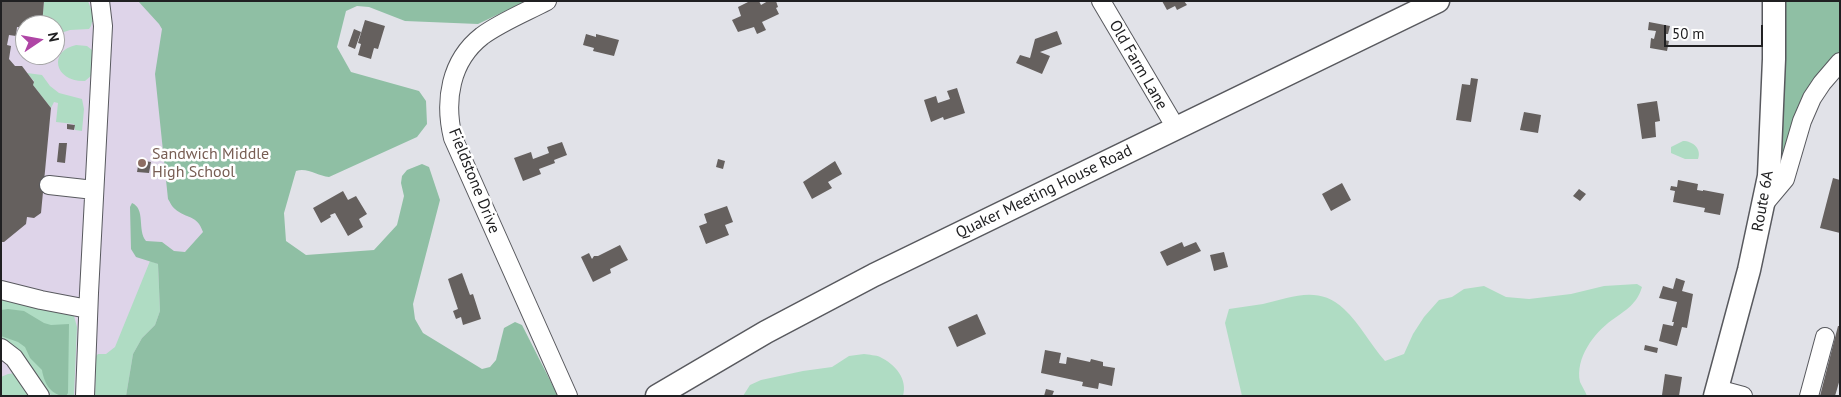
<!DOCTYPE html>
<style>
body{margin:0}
#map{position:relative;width:1841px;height:397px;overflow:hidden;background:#e1e2e8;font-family:"PT Sans",sans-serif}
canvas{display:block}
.frame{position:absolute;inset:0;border:2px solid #202022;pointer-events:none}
.north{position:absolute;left:15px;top:15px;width:50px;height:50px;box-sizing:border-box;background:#fff;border:1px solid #a6a6a7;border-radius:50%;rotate:78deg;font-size:14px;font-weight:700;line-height:20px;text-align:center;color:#202022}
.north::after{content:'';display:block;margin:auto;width:18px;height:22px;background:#af45a5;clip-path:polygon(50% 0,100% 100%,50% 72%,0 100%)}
.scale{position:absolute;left:1664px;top:25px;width:99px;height:22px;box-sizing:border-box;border:2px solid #202022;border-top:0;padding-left:6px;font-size:15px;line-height:18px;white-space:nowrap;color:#202022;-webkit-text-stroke:4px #fff;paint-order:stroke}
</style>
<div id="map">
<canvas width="1841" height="397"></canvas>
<div class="frame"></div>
<div class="north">N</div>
<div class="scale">50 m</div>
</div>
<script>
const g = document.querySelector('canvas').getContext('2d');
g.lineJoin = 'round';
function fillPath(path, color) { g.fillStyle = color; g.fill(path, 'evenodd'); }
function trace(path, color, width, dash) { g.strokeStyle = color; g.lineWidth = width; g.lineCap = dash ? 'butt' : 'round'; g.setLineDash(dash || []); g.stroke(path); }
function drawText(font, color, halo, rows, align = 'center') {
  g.font = font + ' "PT Sans",sans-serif'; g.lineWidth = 5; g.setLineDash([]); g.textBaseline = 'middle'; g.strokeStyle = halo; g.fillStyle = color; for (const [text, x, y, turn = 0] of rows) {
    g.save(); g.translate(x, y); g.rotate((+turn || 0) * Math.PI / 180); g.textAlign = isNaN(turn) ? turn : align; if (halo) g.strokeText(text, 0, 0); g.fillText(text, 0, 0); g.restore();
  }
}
fillPath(new Path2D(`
 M1,1H315L262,270L435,396H1ZM25,25H55V55H25Z`), '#ded4e9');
fillPath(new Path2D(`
 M44,1H88L93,14L95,22H92L91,26L89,29L70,30L55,35V25H42Z
 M76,45L87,46L92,50V75L85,81C54,82 48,51 76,45Z
 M27,73L42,75L50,86L59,93L82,99L84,109L82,131L75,130L74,124L56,122L58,103L54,102L51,108L33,85L34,81Z
 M1683,141C1693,141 1702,149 1698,159H1685L1671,153V147Z
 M150,261L158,264L160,311L155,325L142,338L133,354L126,396H95L96,356L98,354H106L115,347Z
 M1637,284L1642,287C1637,304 1626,310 1612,320C1594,333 1575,358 1580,382C1582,386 1585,391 1587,396H1242L1225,323L1229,309C1240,307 1252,306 1263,304C1292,297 1319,285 1344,309C1360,324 1370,344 1385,361L1404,354L1413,334L1424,317L1439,300L1452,297L1464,289L1484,286L1506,297L1529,299L1571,294L1604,286Z
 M1,295L68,311L74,316L77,327L74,396H52L46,390L20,351L9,342L1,338Z
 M864,354C869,355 876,355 880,357C895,364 908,379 903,396H743L750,385L761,380L803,371L832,367L849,356Z
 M15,373L31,396H1V377L8,374Z`), '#afdcc3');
fillPath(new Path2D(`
 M138,1H523L522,3L478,24L405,21L369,7L357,6L346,11L337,47L351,72L419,91L426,101L427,124L417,137L329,177C318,176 307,167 296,171L284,213L286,241L306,255L374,250L397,225L404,196L401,183L402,176L407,170L422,164L429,167L440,200L413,304L415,319L423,333L482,369L490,367L496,360L504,328L515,322L522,325L558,396H126L133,354L142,338L155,325L160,311L158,264L136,257L131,249L130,207L132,203C146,209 137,230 146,241L162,242L174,251L185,252L203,232C197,214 186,219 175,209C172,207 170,202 168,199L155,74L162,29L159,24Z
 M1782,1H1840V57L1783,169L1778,162Z
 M8,309L24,311L44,323L51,325L69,324L68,393L66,396C51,396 44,383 42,370L30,358L25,347L18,342L1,336V310Z`), '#8fbfa4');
fillPath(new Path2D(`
 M1,1H44L42,25H25V28L17,27L16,36L9,35L7,45L11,46L9,59L15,66H22L34,82L33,85L51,108L41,213L34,218L27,217L26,224L4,242H1Z
 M750,1H759L761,5L768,1H776L778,7L776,8L779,14L762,22L766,30L757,34L754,27L738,32L732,20L741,16L738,7Z
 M1162,1H1184L1187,5L1177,10L1175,6L1167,10Z
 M365,20L385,26L378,49L374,48L371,59L358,55L361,44L358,43Z
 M1649,22L1670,26L1668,34H1665L1664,40L1669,41L1667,51L1650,48L1651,38L1654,39L1656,31L1648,30Z
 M354,29L361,32L355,49L348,46Z
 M1057,31L1062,44L1040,52L1050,56L1042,74L1016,63L1020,55L1030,58L1035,39Z
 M586,34L596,37V34L619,40L614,56L593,51L594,48L583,45Z
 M1471,78L1478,79L1471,122L1456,120L1462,84L1470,85Z
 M957,88L965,113L944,120L943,117L931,122L924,100L936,96L938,103L950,99L947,91Z
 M1657,101L1660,121L1655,122L1656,137L1642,139L1637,104Z
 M1524,112L1541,115L1538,133L1520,130Z
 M67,124L75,125L74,130L67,129Z
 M562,142L567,155L554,160L555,163L539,169L541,174L523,181L514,158L531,152L533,159L549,153L547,147Z
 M59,143H67L65,163L57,162Z
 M718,159L725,161L723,169L716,167Z
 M139,160L151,162L149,173L137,172Z
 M835,161L842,174L828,182L832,188L812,199L803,182Z
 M1833,178L1840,180V233L1820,228Z
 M1678,180L1698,184L1697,190L1703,191V190L1724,194L1720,215L1704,212L1705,208L1673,202L1675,191L1670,190L1671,186L1677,187Z
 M1342,183L1351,200L1331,211L1322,194Z
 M1579,189L1586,194L1580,201L1573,196Z
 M343,191L348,200L356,196L367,214L359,219L363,227L348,236L335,213L330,215L331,217L321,223L313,208Z
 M727,206L733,222L725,225L729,235L706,244L699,226L707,223L704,214Z
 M1182,242L1184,247L1196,242L1201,251L1167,266L1160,252Z
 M620,245L628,260L610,269L611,273L593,282L581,257L589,253L592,259L594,256H598Z
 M1224,252L1228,267L1214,271L1210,255Z
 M462,273L470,295L473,294L481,319L463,325L461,317L456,319L453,311L458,309L448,279Z
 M1676,278L1685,281L1682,291L1693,294L1687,328L1682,327L1677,346L1659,341L1663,324L1673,326L1674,322H1672L1677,302L1659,298L1663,286L1673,289Z
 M977,314L986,334L957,347L948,327Z
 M1838,326H1840V379L1835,396H1820Z
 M1645,345L1658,348L1657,353L1644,350Z
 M1045,350L1061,353L1059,363L1066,364L1067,357L1090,362L1091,359L1103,362V366L1115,368L1112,386L1099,383L1098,389L1082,386L1083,382L1041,373Z
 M1665,374L1682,377L1679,396L1662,395Z
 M1046,389L1054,391L1052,396H1044Z`), '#65605e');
const minor = new Path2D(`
 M547,1C526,12 501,22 482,36C450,61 444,101 453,138L568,396
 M1101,1L1176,128
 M49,185L94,190
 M1764,204L1785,179L1802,121L1812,98L1822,83L1840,62
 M1,290L41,300L88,309
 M1,348L14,358L40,396
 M1717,389L1743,396
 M85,396L89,293L103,26L100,1
 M1809,396L1825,337`);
const major = new Path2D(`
 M657,396L766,332L874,275L1438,1
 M1715,396L1749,270L1769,176L1774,59V1`);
trace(minor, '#58595e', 20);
trace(major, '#58595e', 25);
trace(minor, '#fff', 18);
trace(major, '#fff', 22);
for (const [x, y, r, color] of [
 [142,163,5,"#8d6e63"]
]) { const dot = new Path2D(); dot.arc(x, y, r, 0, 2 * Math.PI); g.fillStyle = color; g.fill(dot); trace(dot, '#fff', 2); }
drawText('16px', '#202022', '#fff', [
 ["Old Farm Lane",1138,65,60],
 ["Fieldstone Drive",474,181,68],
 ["Quaker Meeting House Road",1044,192,-26],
 ["Route 6A",1763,201,-80]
]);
drawText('16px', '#785e54', '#fff', [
 ["Sandwich Middle",152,154],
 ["High School",152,172]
], 'left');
</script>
